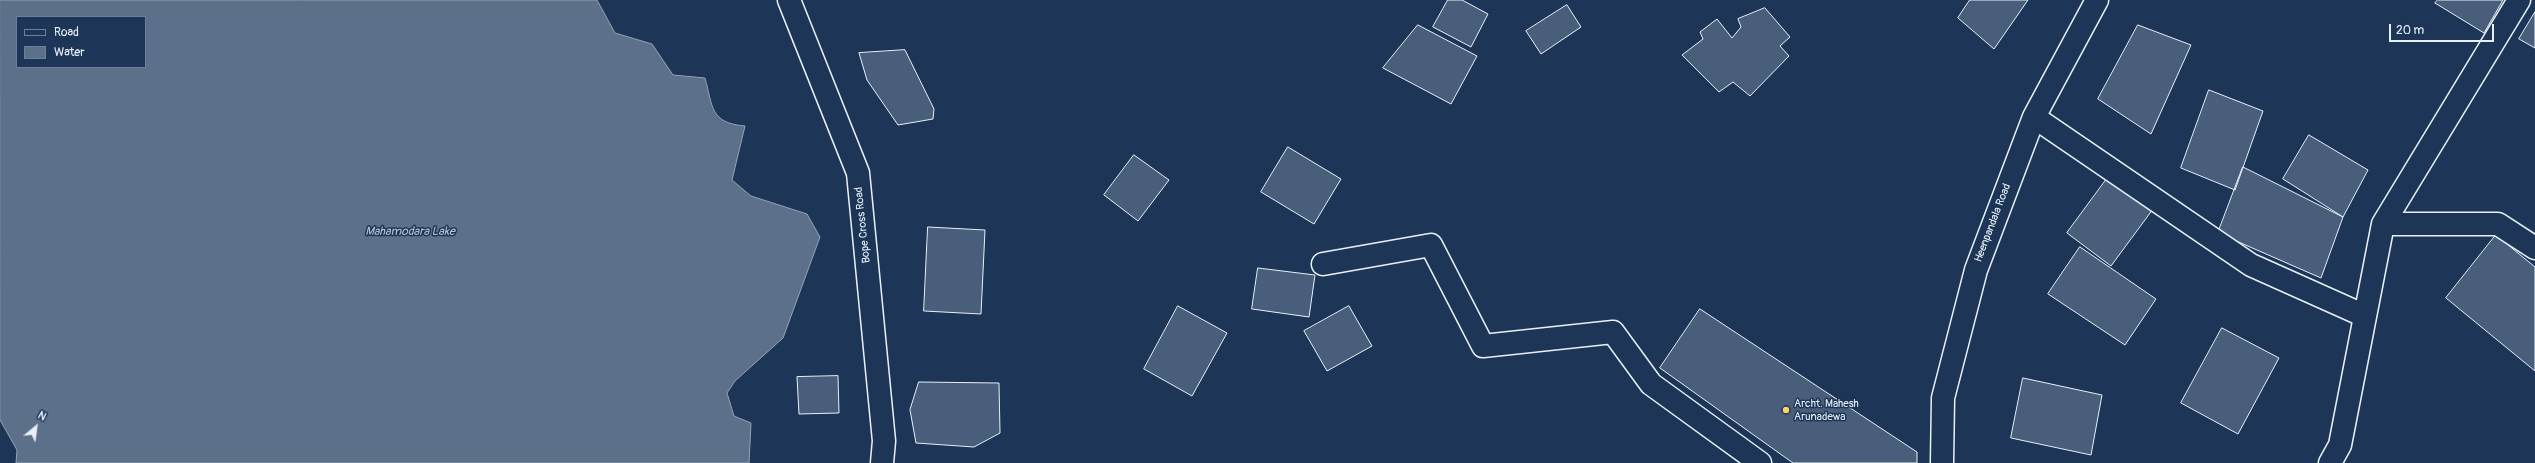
<!DOCTYPE html>
<style>
body{margin:0}
#map{position:relative;width:2535px;height:463px;overflow:hidden;background:#1d3557;font-family:Pangolin,sans-serif}
canvas{display:block}
.legend{position:absolute;left:16px;top:16px;width:130px;height:52px;box-sizing:border-box;background:#1d3557;border:1px solid #6e8097;margin:0;padding:5px 7px;list-style:none;font-size:12px;color:#e8f1f8}
.legend li{display:flex;align-items:center;gap:8px;height:20px}
.legend b{width:20px;border:1px solid #6e8097}
.north{position:absolute;left:16px;top:407px;width:40px;height:40px;-webkit-text-stroke:3px #1d3557;paint-order:stroke;rotate:29deg;font-size:11px;font-weight:700;line-height:16px;text-align:center;color:#e8f1f8}
.north::after{content:'';display:block;margin:auto;width:14px;height:18px;background:#e8f1f8;clip-path:polygon(50% 0,100% 100%,50% 72%,0 100%)}
.scale{position:absolute;left:2389px;top:24px;width:105px;height:18px;box-sizing:border-box;border:2px solid #e8f1f8;border-top:0;padding-left:5px;font-size:12px;line-height:14px;white-space:nowrap;color:#e8f1f8;-webkit-text-stroke:3px #1d3557;paint-order:stroke}
</style>
<div id="map">
<canvas width="2535" height="463"></canvas>
<ul class="legend">
<li><b style="height:5px;background:#1d3557"></b>Road</li>
<li><b style="height:11px;background:#5d7089"></b>Water</li>
</ul>
<div class="north">N</div>
<div class="scale">20 m</div>
</div>
<script>
const g = document.querySelector('canvas').getContext('2d');
g.lineJoin = 'round';
function fillPath(path, color) { g.fillStyle = color; g.fill(path, 'evenodd'); }
function trace(path, color, width, dash) { g.strokeStyle = color; g.lineWidth = width; g.lineCap = dash ? 'butt' : 'round'; g.setLineDash(dash || []); g.stroke(path); }
function drawText(font, color, halo, rows, align = 'center') {
  g.font = font + ' Pangolin,sans-serif'; g.lineWidth = 3; g.setLineDash([]); g.textBaseline = 'middle'; g.strokeStyle = halo; g.fillStyle = color; for (const [text, x, y, turn = 0] of rows) {
    g.save(); g.translate(x, y); g.rotate((+turn || 0) * Math.PI / 180); g.textAlign = isNaN(turn) ? turn : align; if (halo) g.strokeText(text, 0, 0); g.fillText(text, 0, 0); g.restore();
  }
}
const water = new Path2D(`
 M0,0H597L615,33L652,44L673,75L705,78C713,107 710,123 745,126L732,180L751,196L807,214L820,237L783,338L735,381L727,393L734,416L751,423L749,463H16L17,450L0,420ZM17,17H145V67H17Z`);
fillPath(water, '#5d7089');
trace(water, '#95a4b5', 1);
const building = new Path2D(`
 M1448,0H1462L1488,14L1471,47L1433,27Z
 M1970,0H2028L1994,49L1958,18Z
 M2438,0H2503L2484,33L2435,3Z
 M1567,5L1581,27L1541,54L1526,31Z
 M1765,8L1790,37L1780,46L1789,56L1750,96L1733,82L1719,92L1682,55L1703,39L1700,32L1717,19L1732,38L1741,27L1738,19Z
 M2535,12V48L2519,39Z
 M1418,25L1477,56L1451,104L1383,68Z
 M2138,25L2191,45L2151,134L2098,99Z
 M905,50L934,109L933,119L898,125L867,80L859,53Z
 M2209,90L2263,111L2235,190L2181,168Z
 M2309,135L2368,170L2343,217L2283,179Z
 M1288,147L1341,179L1314,224L1261,192Z
 M1134,155L1169,180L1138,221L1104,195Z
 M2243,167L2343,217L2321,278L2218,233Z
 M2109,176L2153,209L2111,266L2067,233Z
 M928,227L985,230L981,314L924,311Z
 M2496,235L2535,267V371L2446,298Z
 M2080,247L2156,299L2125,345L2048,294Z
 M1258,268L1315,275L1309,317L1252,309Z
 M1178,306L1227,333L1192,396L1144,369Z
 M1349,306L1372,346L1327,371L1304,331Z
 M1700,309L1917,452V463H1793L1660,368Z
 M2222,328L2279,358L2238,434L2181,403Z
 M838,376L839,413L799,414L797,377Z
 M2023,378L2102,395L2091,455L2011,438Z
 M919,382L999,383L1000,433L974,447L916,443L910,410Z`);
fillPath(building, '#495e7a');
trace(building, '#e8f1f8', 1);
const minor = new Path2D(`
 M789,0L858,173L884,441L882,463
 M2034,117L2251,265L2365,316
 M2383,224H2498L2535,248
 M1323,264L1431,245L1483,346L1613,332L1651,384L1760,463
 M1942,463L1943,398L1976,270L2034,117L2097,0
 M2330,463L2340,445L2383,224L2519,0`);
trace(minor, '#e8f1f8', 25);
trace(minor, '#1d3557', 22);
for (const [x, y, r, color] of [
 [1786,410,4,"#ffd166"]
]) { const dot = new Path2D(); dot.arc(x, y, r, 0, 2 * Math.PI); g.fillStyle = color; g.fill(dot); trace(dot, '#1d3557', 1.5); }
drawText('11px', '#e8f1f8', '#1d3557', [
 ["Heenpandala Road",1993,223,-69],
 ["Bope Cross Road",863,225,-96]
]);
drawText('11px', '#e8f1f8', '#1d3557', [
 ["Archt. Mahesh",1794,404],
 ["Arunadewa",1794,417]
], 'left');
drawText('italic 12px', '#b7c4d1', '#1d3557', [
 ["Mahamodara Lake",410,232]
]);
</script>
